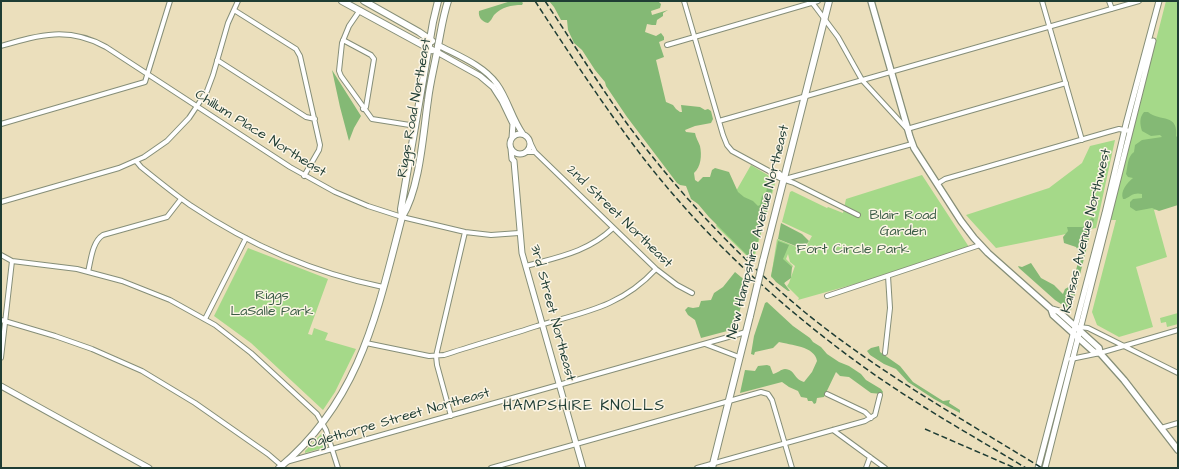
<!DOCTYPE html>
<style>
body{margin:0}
#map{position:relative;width:1179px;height:469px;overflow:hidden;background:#ebdfbc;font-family:"Architects Daughter",sans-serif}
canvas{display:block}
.frame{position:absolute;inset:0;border:2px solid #1f3d34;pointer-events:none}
</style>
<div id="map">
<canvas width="1179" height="469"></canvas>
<div class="frame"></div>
</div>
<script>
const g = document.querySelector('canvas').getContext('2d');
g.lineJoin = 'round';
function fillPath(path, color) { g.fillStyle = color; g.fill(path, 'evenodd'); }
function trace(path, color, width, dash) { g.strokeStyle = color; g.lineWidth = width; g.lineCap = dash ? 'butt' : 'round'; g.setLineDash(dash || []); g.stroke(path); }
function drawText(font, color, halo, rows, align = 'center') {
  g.font = font + ' "Architects Daughter",sans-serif'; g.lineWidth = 3; g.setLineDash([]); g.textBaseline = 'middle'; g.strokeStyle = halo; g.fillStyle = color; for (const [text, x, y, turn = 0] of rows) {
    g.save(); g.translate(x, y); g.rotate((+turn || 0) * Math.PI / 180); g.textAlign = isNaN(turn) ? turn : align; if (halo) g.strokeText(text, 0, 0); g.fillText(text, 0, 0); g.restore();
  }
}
fillPath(new Path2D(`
 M1166,1H1178V204L1154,210L1167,257L1136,267L1153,327L1119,337L1097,325L1092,312L1116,220H1110Z
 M1115,140L1096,228L996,248L966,215L1049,188L1082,163L1090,146Z
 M751,165L776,180L753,262L716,226Z
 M922,175L969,247L869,280L798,300L799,298L787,286L789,283L795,266L790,262L788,254L786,259L793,266L783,286L771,277L777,239L804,250L812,236L782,222L790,192L792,191L827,208L828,207L843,213L846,199Z
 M248,248L328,279L308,334L312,335L314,328L328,333L325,340L356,349L335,392L323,410L251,343L214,316Z
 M1178,313V324L1167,327L1166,322L1161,323L1160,318Z
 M322,433L324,434L327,444L326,447L305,453V451Z`), '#a5d989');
fillPath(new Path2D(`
 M511,1H521L523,3L522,5C511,5 502,7 494,15C492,18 491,21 488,23C482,22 478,17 479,11Z
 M549,1H654L655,2L658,1L661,4L660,8L651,11L652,15L668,10L663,13V16L657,20L656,25H652L647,24L645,32L656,36L661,33L664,37V40L659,42L664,57L656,60L666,102L673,105L676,109L680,112H682L681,105L700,107L705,110L708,109L711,111L713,119L711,123L695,126L685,130L686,132L695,133C696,138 698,141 700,146C702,155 701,167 694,173L695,180L698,182L703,177H710L712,170L715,168L729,172L738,192L744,197L753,201L758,206L760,205L762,196L766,193L767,188L769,185L772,184L773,186L767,212L752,260L749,259L746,254L709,217L698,204L691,199L686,186L680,185L677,183L627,117L606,86L605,82L595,70L582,50L574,43L568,30L567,20H561L554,7Z
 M332,70L361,116L354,128L349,141L340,107Z
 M1144,112H1148C1160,122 1179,113 1176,137L1178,135V205L1159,211L1152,208L1136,211L1130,207V202L1133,199L1142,198V194C1134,192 1131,196 1125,199H1123C1120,191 1127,183 1133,178L1128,177L1126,174C1128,166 1127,157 1134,152L1135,145L1142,140L1162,137L1160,135L1151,136L1142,131C1140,124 1139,118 1144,112Z
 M1092,218L1094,219L1071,310H1070L1055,300L1019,268L1018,266L1022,267L1031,263L1041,278L1054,285L1063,294L1065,289L1072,285L1079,259V252L1076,247L1064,243L1063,237L1068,231L1067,227H1083C1087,225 1087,220 1092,218Z
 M781,223L802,234L809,241L803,249L778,239Z
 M778,241L789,245L783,259L792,267L791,278L784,283L790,291H788L776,282L771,276Z
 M735,272L747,282L736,326L731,330L701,338L695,320L688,315L685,310L688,307L693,308L699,307L701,301L711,300L714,293L723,287Z
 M767,302L793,326L810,338L813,342L821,347L827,354L839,362L849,366L861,374L866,380L881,389L883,392L882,394L871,393L849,377L840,376L836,372L824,397L817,398L816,403L814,404L812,401H808L807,398L801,397L798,391L789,387L782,382L740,393L745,370L755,371L758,366L767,365L770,366L773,374C778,373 781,369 785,369C796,370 793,379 804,382L812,372L817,361C815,346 790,345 779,342L773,348L755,352L754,355L751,354L754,336L765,303Z
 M879,346L880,352L900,366L913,382L943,401L950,400L949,403L960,410V413L934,399L908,382L896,369L884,364L870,355L867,351L871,348Z`), '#84b975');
const minor = new Path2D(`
 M684,1L723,135L727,145L732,151L769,171L779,173L785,179
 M811,1L838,37L862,80L907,129L1066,83
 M1042,1L1082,140
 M1109,1L1112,9
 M234,10L296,49L300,56L320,145L319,150L304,176
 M360,10L349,26L342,43L339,71L341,76L372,119L416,126
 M343,40L371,55L374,59L366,107L363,109
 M667,45L818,1
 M1,46C39,35 68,26 106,47L290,167L335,192L368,206L402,217L465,232L491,235L519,233
 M217,60L306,117L315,119
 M719,121L1139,1
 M1,124L145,82L170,1
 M530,142L535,152L656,269L677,285L692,293
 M526,152H535
 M136,161L141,167C157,180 173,193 190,205C248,244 314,273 383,287
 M769,171C777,179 784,179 794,183L858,215
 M785,179L912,144
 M937,184L945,179L1108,132L1119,129L1130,131
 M1,202L119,168L144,157L167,141L189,118L207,91L213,75L228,23L238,1
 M1,255L12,261L77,269L122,281L170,300L215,325L251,353L317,414L326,430L338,468
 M526,266C558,257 588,252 613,228
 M88,272C91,260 92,242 103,235L167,217L181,199
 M827,296L980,245
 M205,319L246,238
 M1,320L55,336L92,349L142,371L195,403L268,454L282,466
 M1079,327L1088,328L1178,373
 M366,343L429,356L444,355C475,345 506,336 537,326C584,312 621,307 656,269
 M705,344L739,357
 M885,353L890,308L888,276
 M1,358L12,261
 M1071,359L1100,353L1178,330
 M827,394L865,412L871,418
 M451,416L437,365L436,356L465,232
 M1161,428L1178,423
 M833,430L885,468
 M286,462L746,332
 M491,468L761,392L768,394L772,400L792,468
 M697,468L865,421L875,415L880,395
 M866,468L870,457`);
const tertiary = new Path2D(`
 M438,45C459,56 483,65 497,84C508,99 512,119 523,134
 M437,52L480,76L493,87L502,101L513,124L512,138
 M510 144a10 10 0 1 1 20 0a10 10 0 1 1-20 0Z
 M511,149L512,159L514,161L522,253L583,468
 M1,386L149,468
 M1038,468L1105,213L1126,124L1159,1
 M1045,468L1153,41`);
const secondary = new Path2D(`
 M871,1L910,137L914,148L961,221L974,238L988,253L1051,309L1053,315L1094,352L1100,353
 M1051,309L1058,311L1099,348L1100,353L1124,380L1178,450`);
const primary = new Path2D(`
 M342,1L432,50
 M364,1L419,32L432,41
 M402,217L401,209L433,22L438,1
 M763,261L829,1
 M279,468C360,401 377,313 402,217C420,188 423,134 428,100C430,82 435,64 438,46C441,31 443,16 448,1
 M712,468L750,316`);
trace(minor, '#858e78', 6);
trace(tertiary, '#858e78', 7);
trace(secondary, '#858e78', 8);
trace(primary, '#858e78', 8);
trace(minor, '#fff', 4);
trace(tertiary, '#fff', 5);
trace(secondary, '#fff', 5.5);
trace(primary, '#fff', 6);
trace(new Path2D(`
 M535,1C569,53 603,105 641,155C701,233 774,301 854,360C908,400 968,433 1026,468
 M545,1C573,43 599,85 628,125C680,195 740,259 807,314C880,373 962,419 1042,468
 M925,429L1015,468`), '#1f3d34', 1.5, [6, 3]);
const primaryBridge = new Path2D(`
 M750,316L763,261`);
trace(primaryBridge, '#858e78', 8, []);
trace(primaryBridge, '#fff', 6);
drawText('14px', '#1f3d34', '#fcf5e5', [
 ["Riggs Road Northeast",415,108,-80],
 ["Chillum Place Northeast",260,134,32],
 ["2nd Street Northeast",619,217,44],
 ["Kansas Avenue Northwest",1087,231,-76],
 ["New Hampshire Avenue Northeast",759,232,-76],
 ["3rd Street Northeast",552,313,75],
 ["Oglethorpe Street Northeast",399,419,-16]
]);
drawText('14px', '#3a5c45', '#fcf5e5', [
 ["Blair Road",903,216],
 ["Garden",903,232],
 ["Fort Circle Park",853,250],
 ["Riggs",272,296],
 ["LaSalle Park",272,312]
]);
g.letterSpacing = '1px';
drawText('15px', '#1f3d34', '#fcf5e5', [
 ["HAMPSHIRE KNOLLS",584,407]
]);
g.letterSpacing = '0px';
</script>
